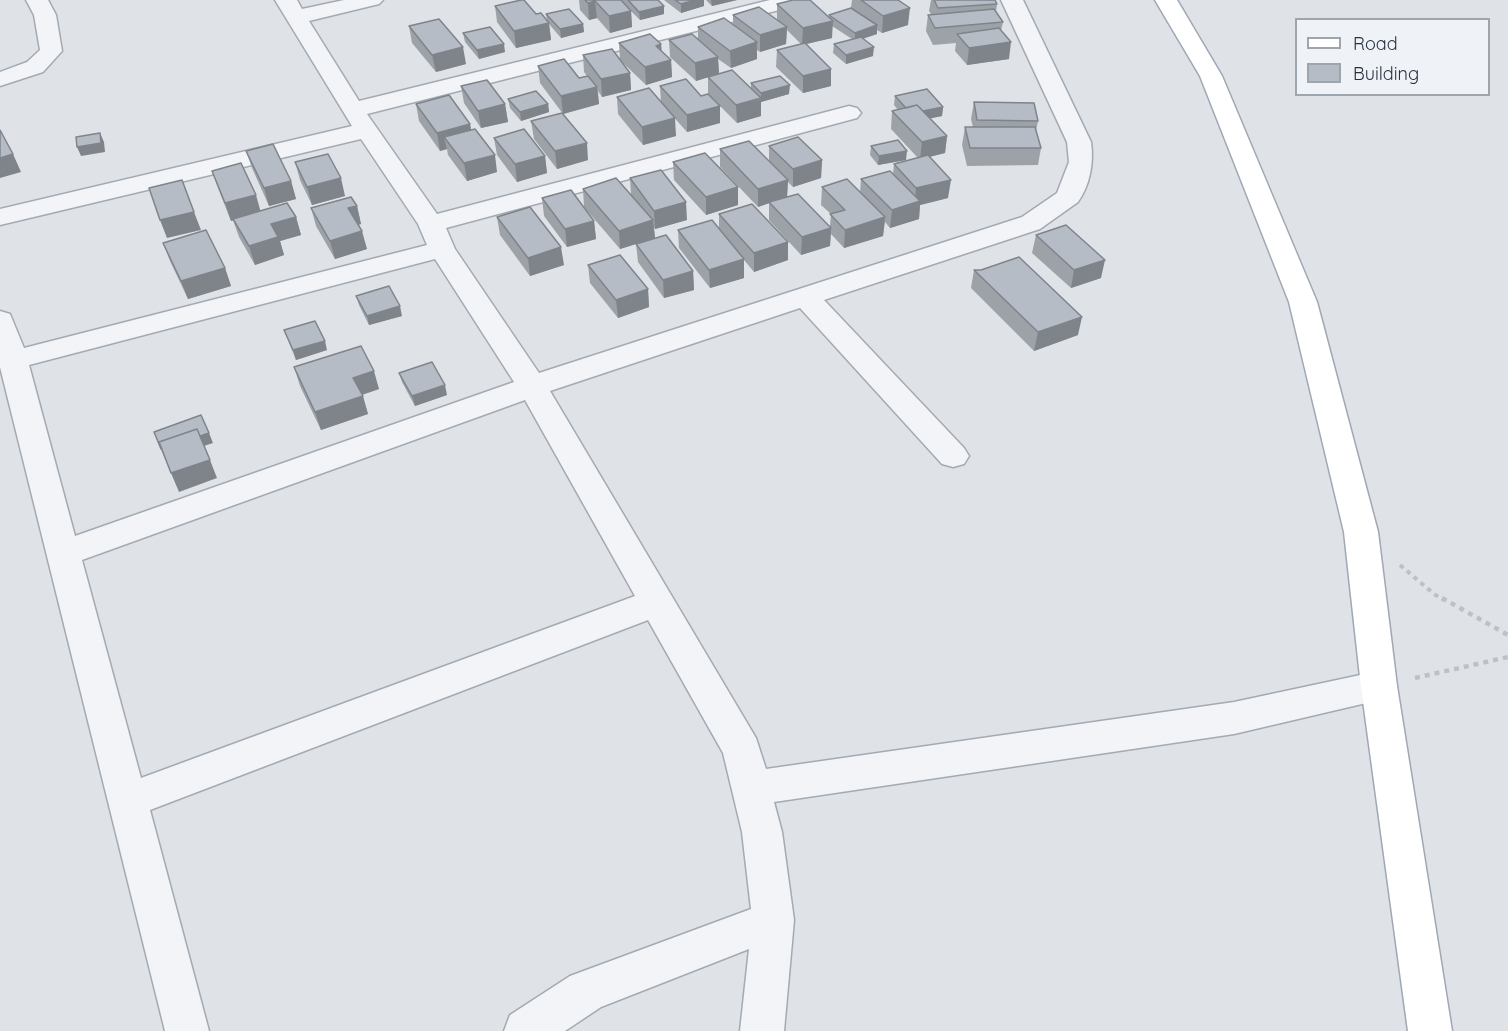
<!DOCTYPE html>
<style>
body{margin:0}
#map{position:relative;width:1508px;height:1031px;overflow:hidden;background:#dfe3e8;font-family:Quicksand,sans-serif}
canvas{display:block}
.legend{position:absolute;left:1295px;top:18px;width:195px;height:78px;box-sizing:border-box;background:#eff2f6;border:2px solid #9fa5ad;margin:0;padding:8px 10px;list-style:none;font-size:18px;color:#283140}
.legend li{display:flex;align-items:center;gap:12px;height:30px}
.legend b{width:30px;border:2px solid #9fa5ad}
</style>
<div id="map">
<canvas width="1508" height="1031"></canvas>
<ul class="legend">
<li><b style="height:8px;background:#fff"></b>Road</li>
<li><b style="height:16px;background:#b6bcc5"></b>Building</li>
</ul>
</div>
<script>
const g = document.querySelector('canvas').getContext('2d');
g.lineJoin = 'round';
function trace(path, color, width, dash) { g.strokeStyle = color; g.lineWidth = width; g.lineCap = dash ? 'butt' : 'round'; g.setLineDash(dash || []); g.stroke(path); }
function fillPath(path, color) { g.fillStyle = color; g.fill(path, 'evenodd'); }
const street = new Path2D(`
 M26,0H48L56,15L62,51L43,72L0,86V72L27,62L40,50L34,15Z
 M275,0H297L302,9L344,0H383L379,4L309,21L359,101L770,0H807L803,4L367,114L437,214L849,106L857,108L861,113L857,118L446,228L455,249L539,373L1022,217L1057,193L1069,162L1067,142L1001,0H1023L1091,142C1094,163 1090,185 1078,202L1040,229L824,300L964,448L969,456L964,464L953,467L942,464L800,308L550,391L756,738L766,769L1234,702L1379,671L1392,675L1397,686L1392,697L1234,734L774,802L782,832L794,920L784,1031H740L749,949L601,1007L565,1031H504L510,1015L570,976L751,909L742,832L723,753L648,620L150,810L209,1031H165L0,367V311L10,314L24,348L427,245L418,224L361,139L0,225V209L352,126ZM435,259L514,382L75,536L29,365ZM525,400L635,596L141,778L82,560Z`);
const primary = new Path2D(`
 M1155,0H1177L1222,76L1317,302L1378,532L1397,686L1452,1031H1408L1361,686L1344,532L1289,302L1200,76Z`);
trace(street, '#a4aab2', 3);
trace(primary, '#9fa8b4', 3);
trace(new Path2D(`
 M1400,565L1434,594L1444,600`), '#bdc1c7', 4, [4.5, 4.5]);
trace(new Path2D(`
 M1442,598L1508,635
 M1415,678L1508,657`), '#bdc1c7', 4.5, [5, 5]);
fillPath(street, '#f2f4f7');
fillPath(primary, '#fff');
fillPath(new Path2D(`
 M579,0H658L664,14L640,20L631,11L632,27L610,33L597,18L589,20L580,10Z
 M664,0H704V6L681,13Z
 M706,0H737L712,6Z
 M852,0H898L908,25L882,33L877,30V34L863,39L873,56L846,64L833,53L834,44L852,39L832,26V38L806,44L831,86L803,93L776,67L777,50L801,44L787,30L786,44L760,52L757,50V59L731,68L718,59L719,74L751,89V83L789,94L761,102V116L737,123L708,94V77L696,81L670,57L669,40L698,39V27L733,25V15L777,20V4L829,18V15L851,8Z
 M931,0H995L997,4L996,12L1003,22L1001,31L1009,59L967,65L955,51L956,43L933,45L926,31L928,15L931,14L929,11Z
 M495,6L536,14L547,21L546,14L583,24L584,32L561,38L549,24L551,40L516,48L497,22Z
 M409,26L466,64L436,72L412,43Z
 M463,33L505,52L479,59L465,42Z
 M619,43L661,44L662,52L671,60L672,77L646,85L620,60Z
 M583,55L630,73L631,90L602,97L598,91L599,104L563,114L540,83L538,66L579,78L587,76L584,72Z
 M461,86L505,104L508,122L481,128L464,103Z
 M660,86L720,123L687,132L671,114L676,136L643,145L618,114L617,97L661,103Z
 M895,96L943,107L942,116L930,118L947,136L945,153L930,157L948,198L920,205L919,219L890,228L885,222L883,236L844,248L831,234L830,246L801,255L769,220V203L758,207L720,167V149L769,161V146L822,160L821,178L793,187L788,182L787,197L830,226L831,214L821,205L822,187L860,193L861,179L893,174L894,164L918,158L891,129L892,111L898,110L894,105Z
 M508,99L548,104L549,112L521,121L510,108Z
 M974,102L1038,121L1036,131L1041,148L1038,165L967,166L962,145L965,127H973L971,119Z
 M416,104L470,124L471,130L497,172L467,181L448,155L447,149L440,151L419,121Z
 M531,121L588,160L557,169L534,139Z
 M494,138L545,156L547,173L517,182L497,155Z
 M871,146L906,160L878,165L870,155Z
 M246,151L291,181L296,199L269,206L252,168Z
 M295,162L345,196L312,205L300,180Z
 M673,162L738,187V205L706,215L674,180Z
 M212,171L261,211L296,217L301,235L280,241L284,255L255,265L239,237L233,220L231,221L218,188Z
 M630,178L687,220L655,229L654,227L655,238L638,243L693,271L694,290L664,298L638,262L636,244L620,249L584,207L583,189L631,195Z
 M542,198L594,221L596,239L567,247L544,216Z
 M357,206L361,224L358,225L367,249L335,259L316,226L311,208Z
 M719,214L788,242V260L754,272L744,260V278L710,288L679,248L678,230L719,229Z
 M497,217L564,265L530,276L500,235Z
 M1036,235L1101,278L1071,288L1032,253Z
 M163,243L225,268L231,286L188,299L170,261Z
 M588,265L648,289L649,307L618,318L590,283Z
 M974,270L1078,335L1034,351L971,288Z
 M356,296L402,316L369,325L359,305Z
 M284,330L327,350L296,360Z
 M294,367L379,389L362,395L368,414L321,430L300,386Z
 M399,373L447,395L415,406L402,382Z`), '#9da2a9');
fillPath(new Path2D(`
 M695,0H704V6L681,13V4Z
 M711,0H737L712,6Z
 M595,1L597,18L589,20L588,3Z
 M664,6V14L640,20L639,12Z
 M910,8L908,25L882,33L883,16Z
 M631,11L632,27L610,33L609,16Z
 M833,21L832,38L802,45L803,28Z
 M549,23L551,40L516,48L514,31Z
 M583,24L584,32L561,38L560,29Z
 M877,25V34L855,41V33Z
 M787,27L786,44L760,52V35Z
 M757,42V59L731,68L730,51Z
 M1011,42L1009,59L967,65L969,48Z
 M504,44L505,52L479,59L477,50Z
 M661,44L662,62L656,46Z
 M463,47L466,64L436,72L432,55Z
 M874,47L873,56L846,64V55Z
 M718,57L719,74L696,81L695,63Z
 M671,60L672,77L646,85L645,67Z
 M831,69V86L803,93V76Z
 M630,73L631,90L602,97L601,79Z
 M790,85L789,94L761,102V116L737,123L736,105L761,99V93Z
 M597,87L599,104L563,114L561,96Z
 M505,104L508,122L481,128L478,111Z
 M548,104L549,112L521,121L520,112Z
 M720,106V123L687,132V115Z
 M943,107L942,116L910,123L911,114Z
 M675,118L676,136L643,145L642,127Z
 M470,124L473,141L444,137L447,149L440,151L437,133Z
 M100,133L104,142L105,152L81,156L77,147Z
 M947,136L945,153L920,159L922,142Z
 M587,143L588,160L557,169L555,151Z
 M907,151L906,160L878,165L879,156Z
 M13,154L21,172L0,178V158Z
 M495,155L497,172L467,181L464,163Z
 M545,156L547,173L517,182L515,164Z
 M822,160L821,178L793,187V169Z
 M341,178L345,196L312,205L307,187Z
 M788,180L787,197L758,207V189Z
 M951,180L948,198L920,205L919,219L890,228L892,210L915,203L916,188Z
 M291,181L296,199L269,206L264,188Z
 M738,187V205L706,215V197Z
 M256,195L261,213L231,221L225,203Z
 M686,202L687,220L655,229L654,211Z
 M357,206L361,224L353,226L348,208Z
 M194,212L201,230L167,238L160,220Z
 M296,217L301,235L280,241L284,255L255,265L249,246L271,224Z
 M885,217L883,236L844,248L845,230Z
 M653,220L655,238L620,249L619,231Z
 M594,221L596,239L567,247L565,229Z
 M831,228L830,246L801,255L802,237Z
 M362,231L367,249L335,259L330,241Z
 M788,242V260L754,272V253Z
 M561,247L564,265L530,276L528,258Z
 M744,259V278L710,288L709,270Z
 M1105,260L1101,278L1071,288L1074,270Z
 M225,268L231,286L188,299L181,281Z
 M693,271L694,290L664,298L663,280Z
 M648,289L649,307L618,318L616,300Z
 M400,306L402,316L369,325L367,316Z
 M1082,317L1078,335L1034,351L1038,332Z
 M325,341L327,350L296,360L293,350Z
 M374,371L379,389L358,396L353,378Z
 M445,385L447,395L415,406L412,396Z
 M363,396L368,414L321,430L315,412Z
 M209,433L213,443L165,459L161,449Z
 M210,460L217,478L179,492L171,473Z`), '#7f848a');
const building = new Path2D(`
 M521,0H524L536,14L541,13L549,23L514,31L495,6Z
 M585,0H621L631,11L609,16L595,1L588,3Z
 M628,0H658L664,6L639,12Z
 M675,0H695L681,4Z
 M793,0H810L833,21L803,28L777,4Z
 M861,0H898L910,8L883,16Z
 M934,0H995L997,4L938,8Z
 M759,7L787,27L760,35L733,15Z
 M851,8L877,25L855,33L829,15Z
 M569,9L583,24L560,29L546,14Z
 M994,9L1003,22L935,28L928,15Z
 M724,18L757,42L730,51L698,27Z
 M439,19L463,47L432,55L409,26Z
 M490,27L504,44L477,50L463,33Z
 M999,28L1011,42L969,48L957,34Z
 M650,34L661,44L656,46L671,60L645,67L619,43Z
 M692,34L718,57L695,63L669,40Z
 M861,37L874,47L846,55L834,44Z
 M805,43L831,69L803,76L777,50Z
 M612,49L630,73L601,79L583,55Z
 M564,59L579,78L588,76L597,87L561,96L538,66Z
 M732,70L761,98L736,105L708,77Z
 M780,76L790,85L761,93L751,83Z
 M686,79L701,96L708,94L720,106L687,115L660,86Z
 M487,80L505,104L478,111L461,86Z
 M649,88L675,118L642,127L617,97Z
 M927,89L943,107L923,111L917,105L906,108L895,96Z
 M536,91L548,104L520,112L508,99Z
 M449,95L470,124L437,133L416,104Z
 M974,102L1034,103L1038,121L977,120Z
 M917,105L947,136L922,142L892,111Z
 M562,113L587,143L555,151L531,121Z
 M965,127H1035L1041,148H970Z
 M475,129L495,155L464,163L444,137Z
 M524,129L545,156L515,164L494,138Z
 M0,130L13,154L0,158Z
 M100,133L101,143L77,147L76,137Z
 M798,137L822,160L793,169L769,146Z
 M898,140L907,151L879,156L871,146Z
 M749,141L788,180L758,189L720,149Z
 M273,144L291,181L264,188L246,151Z
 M705,153L738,187L706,197L673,162Z
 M328,154L341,178L307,187L295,162Z
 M928,155L951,180L916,188L894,164Z
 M241,163L256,195L225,203L212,171Z
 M661,170L686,202L654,211L630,178Z
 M890,171L920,201L892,210L861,179Z
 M616,178L653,220L619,231L583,189Z
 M847,179L885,217L845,230L830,214L845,210L822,187Z
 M182,180L194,212L160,220L149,188Z
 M571,190L594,221L565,229L542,198Z
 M798,194L831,228L802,237L769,202Z
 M351,197L357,206L348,208L362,231L330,241L311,208Z
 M287,203L296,217L271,224L278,237L249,246L233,219Z
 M752,204L788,242L754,253L719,214Z
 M530,207L561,247L528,258L497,217Z
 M712,220L744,259L709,270L678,230Z
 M1066,225L1105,260L1074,270L1036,235Z
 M206,230L225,268L181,281L163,243Z
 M666,235L693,271L663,280L636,244Z
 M620,255L648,289L616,300L588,265Z
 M1019,257L1082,317L1038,332L974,270H981Z
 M389,286L400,306L367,316L356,296Z
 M315,321L325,341L293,350L284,330Z
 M361,346L374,371L353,378L363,396L315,412L294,367Z
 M432,362L445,385L412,396L399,373Z
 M201,415L209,433L200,436L197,429L159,442L162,449H161L154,432Z
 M197,429L210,460L171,473L159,442Z`);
fillPath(building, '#b6bcc5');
trace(building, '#7f848a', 1.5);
</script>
